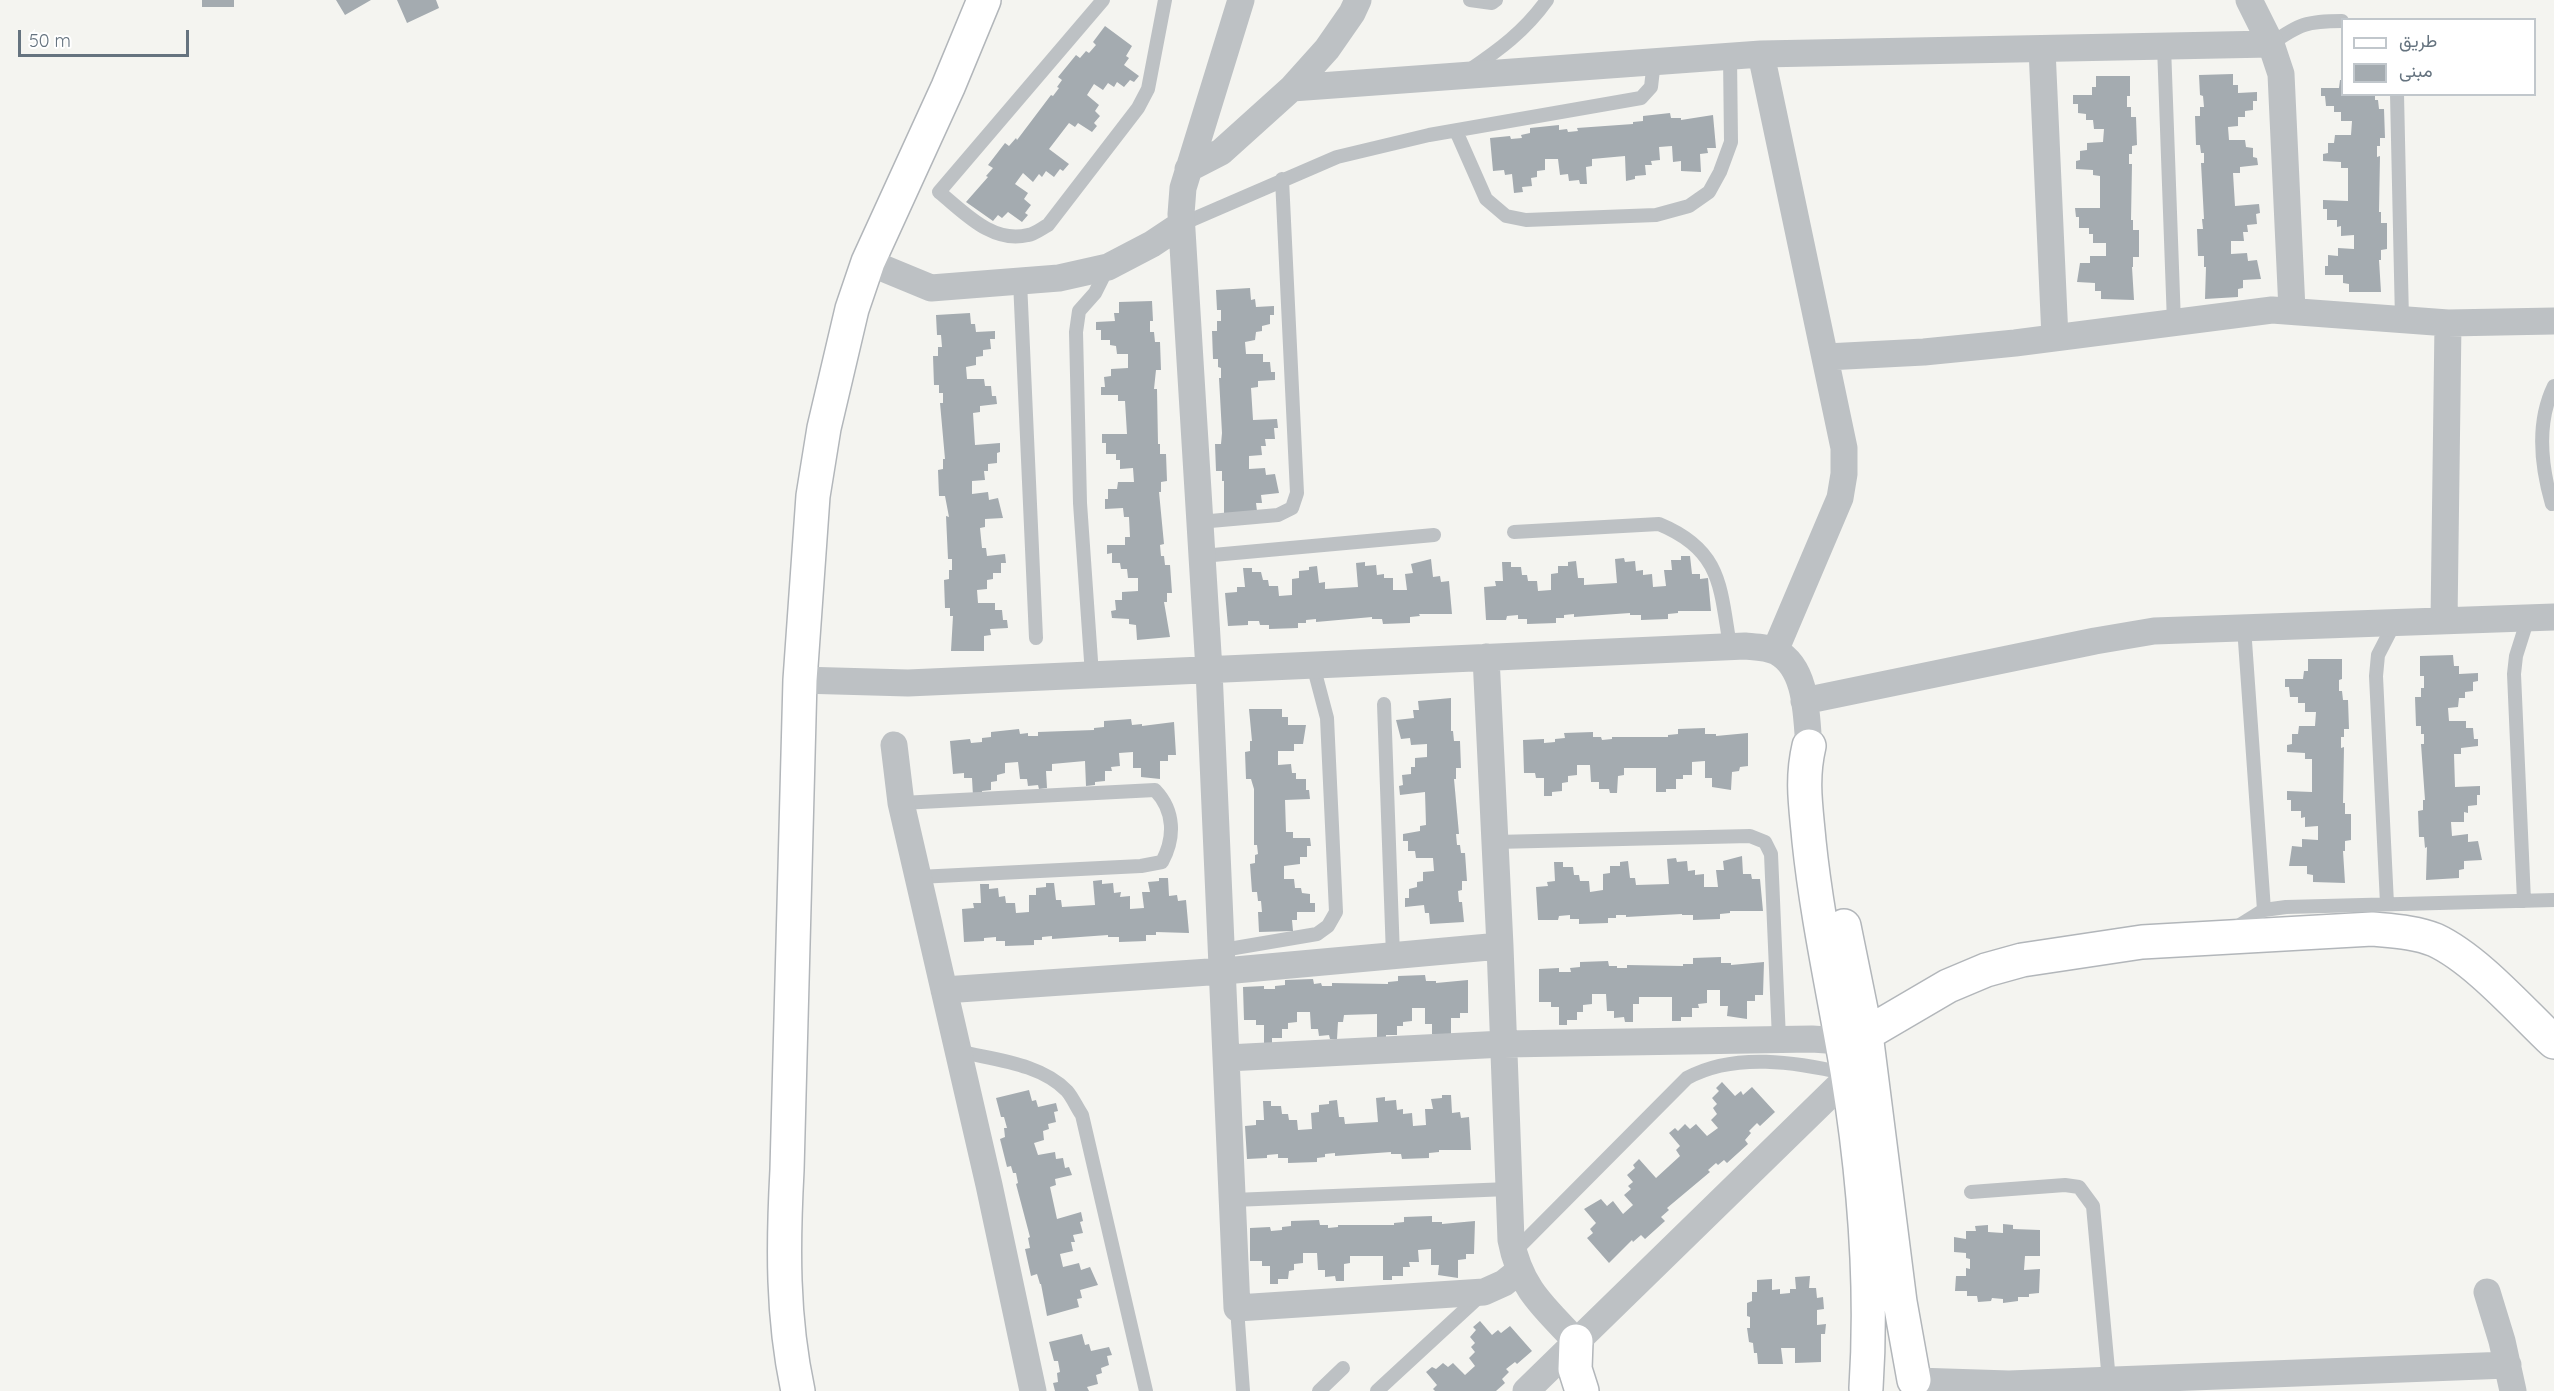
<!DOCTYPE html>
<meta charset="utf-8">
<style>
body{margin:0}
#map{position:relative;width:2554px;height:1391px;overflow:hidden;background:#f4f4f0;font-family:Quicksand,Vazirmatn,sans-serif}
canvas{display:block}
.legend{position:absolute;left:2341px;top:18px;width:195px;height:78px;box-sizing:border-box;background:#fff;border:2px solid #c1c7cc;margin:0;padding:8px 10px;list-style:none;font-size:18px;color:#65737f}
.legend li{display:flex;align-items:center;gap:12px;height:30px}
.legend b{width:30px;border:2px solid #c1c7cc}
.scale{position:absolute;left:18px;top:30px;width:171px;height:27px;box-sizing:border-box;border:3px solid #65737f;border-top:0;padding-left:8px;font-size:18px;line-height:21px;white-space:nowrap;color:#65737f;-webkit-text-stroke:4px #fff;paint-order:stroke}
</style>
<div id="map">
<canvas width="2554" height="1391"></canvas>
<ul class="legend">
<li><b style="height:8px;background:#fff"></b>طريق</li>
<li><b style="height:16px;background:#a4abb0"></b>مبنى</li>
</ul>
<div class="scale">50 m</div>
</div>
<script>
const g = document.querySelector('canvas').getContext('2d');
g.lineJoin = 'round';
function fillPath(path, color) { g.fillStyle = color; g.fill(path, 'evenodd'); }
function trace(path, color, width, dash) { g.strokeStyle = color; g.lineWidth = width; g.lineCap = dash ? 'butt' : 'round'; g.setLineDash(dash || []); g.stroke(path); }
fillPath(new Path2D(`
 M202,0H234V7H202Z
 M336,0H371L345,15Z
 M397,0H436L439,8L407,23Z
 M1105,26L1132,46L1126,56L1129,58L1124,65L1139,76L1134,82L1130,80L1124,87L1117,82L1114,87L1108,83L1103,90L1094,84L1087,95L1099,105L1095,111L1100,116L1094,123L1097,126L1092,132L1078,123L1075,127L1069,123L1049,149L1069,164L1063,171L1060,169L1054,177L1046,171L1042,177L1039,174L1033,182L1023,173L1015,184L1028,193L1024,199L1031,205L1025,213L1028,215L1022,222L1008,212L1002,218L998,215L993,221L966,202L988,177L986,176L993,168L988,165L1005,143L1009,146L1016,138L1017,140L1051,95L1053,96L1059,88L1057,87L1062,80L1058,77L1076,55L1080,58L1086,51L1089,53L1096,45L1093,42Z
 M2233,74V85H2238V93L2257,92V101H2253V110L2245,111V117H2238V126L2228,127L2229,140H2245L2246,147L2253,148V157L2257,158L2258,165L2240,167V173H2233L2235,206L2259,204L2260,213L2256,214L2257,224L2247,225L2248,232H2243L2244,241H2231V254L2247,253L2248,261L2257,260L2261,279L2243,280V288L2238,289V297L2205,299L2206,267H2204V256H2198L2197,229H2203L2202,219H2204L2201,163H2204V153H2201L2200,145H2196L2195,116H2200V107H2204L2203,96L2200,95L2199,75Z
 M2096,76H2130V96H2127V107H2131V117H2136L2137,145L2132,146V154H2129V164H2132L2131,220H2133V230H2139V257H2133V267H2132L2134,300L2101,299V291H2095V283L2077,282L2080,263H2090V256H2106V243H2093V234H2089V228H2079V217H2076L2075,208H2100V176L2093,175V170L2076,169V161L2080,160V151L2087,150V143L2103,142L2104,129H2094L2093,120H2086V114L2078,113V104H2073V95H2092V87H2096Z
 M2340,80H2342V94H2375V100H2378L2379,109H2384L2385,138H2380V146H2377V157L2380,156L2379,212H2381V223H2387V249L2381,250V260H2379L2381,292H2349V284L2343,283V275H2325V266H2328V255L2338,256V248L2354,249V235L2341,236V226L2337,227V220H2327V209H2323V200L2348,201V168H2341V162L2323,161V154L2328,153V143H2334L2335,135H2351L2352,121H2341V112H2334V106H2326L2325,96H2321V88H2339Z
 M1670,113L1671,118H1681V120L1713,115L1716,148H1707L1708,153L1700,154L1701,172L1681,171V161L1673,162L1672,146L1659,147L1660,160L1651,161L1652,165H1645L1646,175L1635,176V179L1626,181L1625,156L1592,159V166L1586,167L1587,184H1580L1579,180L1569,181L1568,174L1560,175L1558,159H1545V170L1537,171V177L1531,178L1532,186L1522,187L1523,192L1514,193L1512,174L1505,175L1504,170L1493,171L1490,138L1510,136L1511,139L1522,138L1521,135L1530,133V128L1559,125V130L1567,129L1568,132L1578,131L1577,128L1633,124V122L1643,121V116Z
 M1250,288L1251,300L1255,299L1256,307L1274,306V315H1270V324L1262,326V331L1256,332L1255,340L1245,342L1246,354H1263V362H1270L1271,372H1275V380L1258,381V387L1251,388L1253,420L1277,419L1278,428H1274L1275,439H1265L1266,446H1261L1262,455L1249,456V469L1265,468L1266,475L1275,474L1279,493L1261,495L1262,503H1256L1257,511L1224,514V481H1222V471H1216L1215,444H1221L1222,433L1219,378H1221V368L1218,367V359H1213L1212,331H1217V321H1221V310H1217L1216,290Z
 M1152,301L1153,321H1150V332H1154L1155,342H1160L1161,370H1156L1154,389H1157L1158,444H1160V454H1166L1167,481L1161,482V492H1159L1164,544L1160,545L1161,556H1164L1165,565H1170L1172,593H1167V602H1164L1170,637L1137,640L1136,625L1129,624V619L1112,618L1111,611L1116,610L1115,600H1122V592L1138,591V578H1128L1127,569H1121L1120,563H1112V553L1107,554V545H1125V537H1130L1129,517H1124L1123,508L1105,509V499H1108V489H1117L1118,482H1134L1133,468L1120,469V460H1116V454H1106V443H1102V434H1127L1125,401H1118V395H1101V387H1105L1104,377L1111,376V369L1128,368V354H1117L1116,346L1110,345V340H1101V330H1096V322L1115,321L1114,313H1119V302Z
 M970,313L971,324H975L976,332L995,331V339H990L991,349L983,350V356L976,357V365L966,367L967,379H984L985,386H991L992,396H996L997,404L980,406V412L973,413L975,445L1000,443V452L997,453V463L988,464V471H984L985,480L972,481V494L988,492L989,500L998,498L1003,518L985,519V527L980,528L982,548H986L987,556L1005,554L1006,563H1001V573H993V579L987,580V589L977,590L978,603H995V610H1002L1003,620H1007L1008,628L990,629L991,635L984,636V651H951L953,616H950V608H945L944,580L949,579V570H952V559H948L946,516L949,517L945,496H939L938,470L943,469V459H945L940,403H943V393H939V385H934L933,356H938V347H942L941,335H937L936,315Z
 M1681,556H1690L1692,574H1700V579L1708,578L1711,611H1678V613L1668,614V619L1641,620V615H1630V613L1574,617V614L1564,615V618H1556V623L1527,624V619H1518V615L1507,616L1506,620H1486L1484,587L1496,586L1495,581H1503L1502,562H1511V567H1521L1522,575H1527L1528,581H1537L1538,591L1551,590V574L1558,573V566H1568V562L1576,561L1578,578H1584V585L1617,583L1615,559L1624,558L1625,562L1635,561L1636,571L1643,570V575L1652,574L1653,587L1666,586L1664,570H1672L1671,560H1681Z
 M1431,559L1433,577L1440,576L1441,582L1449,581L1452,614H1419L1420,616L1410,617V623L1383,624L1382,619H1372V617L1316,622V619L1306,620V623H1298V628L1269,629V625H1260L1259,621H1248V625L1228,626L1225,593L1237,592V587H1245L1243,568H1252V572H1261L1263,580H1268L1269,586H1278L1279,596L1292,595V579L1299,578V571L1309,570V567L1317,566L1319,583L1325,582V589L1358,587L1356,563L1365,562V566L1376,565L1377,575L1384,574V578H1393V590H1407L1405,574L1413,573L1411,564Z
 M2453,655L2454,666H2459V674L2478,673V681L2473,682V691L2465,692V698H2459L2458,707L2448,708L2449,721H2466V728H2473L2474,739H2478V746L2461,748V754H2454L2455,787L2480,786V795H2477V805L2468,806V813L2464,812V822H2451L2452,836L2468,834V842L2478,841L2482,860L2464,861V869L2459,870V878L2426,880L2427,847L2425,848L2424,837H2419L2418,811L2423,810V800H2425L2421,744H2424V734H2421V726H2416L2415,697H2421V688H2424V676H2420V656Z
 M2308,659H2342V679L2339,680V691H2342L2343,700H2348L2349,729H2344V737H2341V748L2344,747L2343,803H2345V814H2351V840L2345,841V851H2343L2345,883L2313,882V875L2307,874V866H2289L2292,846L2302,847V839L2318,840V826L2305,827V817L2301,818V811H2291V800H2287V791L2312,792V759H2305V753L2287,752V745L2292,744V734H2298L2299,726H2315L2316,712H2305V703H2298V697H2290L2289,687H2285V679H2303L2304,671H2308Z
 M1451,698V731H1453L1454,741H1460L1461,768H1456V779H1454L1459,834H1456L1457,845H1460L1461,853H1465L1467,881H1462V890L1458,891L1459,902H1462L1464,922L1430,924L1429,913H1425L1424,905L1405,907V898H1409V889L1417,887V882L1423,881V872L1434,871L1433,858H1416L1415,851H1408V841H1403V834L1420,831V826L1426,825L1425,792L1400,795L1399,786L1403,785L1402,775L1411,774V767H1415V758L1427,757V744L1411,745L1410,738L1401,739L1396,720L1414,718L1413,710H1419L1418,701Z
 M1249,709H1282V717H1288V725H1306L1303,744H1294V751H1278V765L1291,764L1292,773H1296V779H1306V790H1309L1310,799L1285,800L1286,832H1293V838H1310L1311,846H1307V857H1300V864L1284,866V879H1294L1295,888H1301L1302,893L1310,894V903H1315V912H1297V920H1292L1293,931L1259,932L1258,912H1262L1261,901H1258L1257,892H1252L1250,864L1255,863V855L1258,854L1257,845H1254V789L1251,779H1246L1245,752L1250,751V741H1252Z
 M1131,719L1132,725L1142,724V726L1174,722L1176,755H1168V761H1160V779L1141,777V768H1133V752L1119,753L1120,766L1111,767L1112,771H1105V781L1095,782V785L1086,786L1085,761L1052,764V771H1046L1047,788L1039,789L1038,785L1028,786L1027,779H1020L1018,762L1005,763V773L997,775V781L991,782V790L982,791V795L973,796L972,778H964V773L953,774L950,741L970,739L971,743L982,742V738L991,737V732L1019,729L1020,734L1028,733V736H1038V732L1094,730V728L1104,727V721Z
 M1705,728V734H1716V736L1748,733V766L1740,767L1739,771L1732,772L1731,790L1712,787V778H1705V761L1692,762V775H1683V779H1676V789H1666V792H1656V768H1624V775L1618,776L1617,793H1610L1609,789H1599V782H1591L1590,765H1577V775L1568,776V782L1562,783V791L1552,792V796H1544V778H1536L1535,773H1524L1523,740L1544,739V743L1555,742V739L1565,738L1564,733L1593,732V737H1601L1602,740L1612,739V737H1668V735L1678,734V729Z
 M1742,856L1743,874H1751L1752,879H1760L1763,911H1730V913L1720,914V919L1693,920V915H1682V914L1626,917V915H1616V918H1608V923L1579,924V919H1570V915L1559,916L1558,920H1538L1536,887L1548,886L1547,882L1555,881L1554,862H1563V867H1573L1574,875H1579L1580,881H1589L1590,892L1603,890V874L1610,873V866H1620V862L1628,861L1630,878H1635L1636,885L1669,884L1667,859L1676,858L1677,862L1687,861L1688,871L1695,870V875L1704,874V887H1718L1716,870H1724L1723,861Z
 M1159,878H1168L1169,896L1177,895L1178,901L1186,900L1189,933L1156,932V935H1146V941L1119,942V937H1108V935L1052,939V936L1042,937V940H1034V945L1005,946V941H996V937L984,938V941L964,942L962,909L974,908L973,903H981L980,884H989V889L998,888L999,897L1005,896L1006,903H1015L1016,913L1029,912V895H1036V888L1046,887V883H1054L1056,900H1061L1062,907L1095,905L1093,881L1102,880V884L1113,883L1114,893L1121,892L1120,897L1130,896V909L1144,908L1142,892H1150L1148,882L1159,881Z
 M1721,957V963H1731V965L1764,962L1763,995H1755V1001H1747V1019L1727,1016L1728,1006H1720V990H1707V1003L1698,1004L1699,1008H1692V1017H1681V1021H1672V997H1639V1004H1633V1022H1625L1624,1017L1614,1018V1011H1607L1606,994H1592V1004L1583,1005V1012H1577V1020H1567V1025H1559V1007H1551V1002H1539V969L1559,968V972H1571L1570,968L1580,967V962L1608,961L1609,966H1617V968H1627V965L1683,966V964H1693V958Z
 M1425,975L1426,981H1436V983L1468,980V1013H1460V1018H1451V1037L1432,1034V1024H1425V1008H1412V1021L1403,1022V1026H1397V1035H1386V1039H1377V1014L1344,1015L1343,1022H1338L1337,1039H1330L1329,1035L1319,1036L1318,1029H1311L1310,1012H1297V1022L1288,1023V1029H1282V1038H1272V1043H1264V1025H1256V1020H1244L1243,987L1264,986V989H1275V986L1285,985V980L1313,979L1314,984L1321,983L1322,986H1332V983L1388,984V982L1398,981V976Z
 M1722,1082L1735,1096L1741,1091L1743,1095L1752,1087L1775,1112L1760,1126L1757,1123L1749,1131L1751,1133L1745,1140L1748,1144L1727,1163L1724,1160L1718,1165L1716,1163L1708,1170L1710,1172L1667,1208L1669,1210L1661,1217L1665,1221L1645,1239L1641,1235L1633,1242L1632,1240L1609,1263L1587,1238L1593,1233L1590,1229L1596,1223L1584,1209L1601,1199L1607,1206L1613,1201L1623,1214L1633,1205L1624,1195L1631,1189L1628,1186L1633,1182L1627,1175L1635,1168L1633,1165L1639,1159L1656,1178L1680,1156L1676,1150L1680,1146L1669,1133L1675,1128L1678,1131L1685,1124L1690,1129L1696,1124L1707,1136L1718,1128L1711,1120L1717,1114L1713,1108L1717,1104L1712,1098L1719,1091L1716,1088Z
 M1029,1090L1032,1101L1036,1100L1038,1107L1056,1103L1058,1111L1054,1112L1056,1122L1048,1124L1049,1129L1043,1131L1044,1140L1034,1143L1038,1155L1055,1152L1056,1159L1063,1158L1065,1168L1069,1167L1072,1175L1055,1179L1056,1185L1050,1187L1057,1219L1081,1212L1083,1221L1080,1222L1083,1233L1073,1235L1075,1242H1071L1073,1251L1060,1254L1063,1267L1079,1263L1081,1270L1090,1267L1098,1285L1080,1290L1082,1298L1077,1299L1079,1307L1047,1316L1041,1284H1040L1037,1274L1031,1276L1025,1249L1030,1248L1028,1238L1030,1237L1016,1184L1018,1183L1016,1173H1013L1011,1166L1007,1167L1000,1139L1005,1137L1004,1128H1007L1004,1117H1001L996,1098Z
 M1442,1095H1451L1452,1113L1460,1112L1461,1118L1469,1117L1471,1150H1439V1152L1429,1153V1158L1402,1159L1401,1154H1391V1152L1335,1156V1153L1325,1154V1157L1317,1158V1162L1288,1163V1158H1278V1154L1267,1155V1158L1247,1159L1245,1126L1256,1125V1120H1264L1263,1101H1271V1106H1281L1282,1114H1288L1289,1120H1297L1298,1130L1312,1129L1311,1113L1319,1112V1105L1329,1104V1101L1337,1100L1339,1117H1344L1345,1124L1378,1122L1376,1098L1385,1097V1101L1396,1100L1397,1110L1403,1109V1114L1412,1113L1413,1126L1426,1125L1425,1109H1433L1431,1099L1442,1098Z
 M1432,1216V1222H1442V1224L1475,1221L1474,1254H1466V1259L1458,1260V1278L1438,1275L1439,1265H1431V1249L1418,1250L1419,1262H1409L1410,1267H1403V1276H1392V1280H1383V1256H1350V1263L1344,1264V1281H1336L1335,1276L1325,1277V1270H1318L1317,1253H1303V1263L1294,1264V1270L1289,1271L1288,1279H1278V1284H1270V1266H1262V1261H1250V1228L1270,1227L1271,1231L1282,1230V1227L1291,1226V1221L1319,1220L1320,1225H1328V1228L1338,1227V1225H1394V1223L1404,1222V1217Z
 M2003,1224L2013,1225V1229L2040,1230V1256H2025L2024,1270L2040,1269L2039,1293L2029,1294V1297H2018V1301L2003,1303V1299L1992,1298L1991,1301L1978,1302L1977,1296H1967V1291H1955L1956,1276H1966V1268L1970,1269V1259L1966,1258V1253L1954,1252V1237L1966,1239V1231H1976L1975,1226L1988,1225V1232L2003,1233Z
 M1810,1276L1809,1288H1816L1817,1298L1823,1297L1824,1309L1817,1310V1325L1826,1324L1825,1334H1821V1362L1795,1363V1348H1781L1783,1364H1758L1757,1353H1754L1753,1343L1749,1342L1747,1328H1750V1317L1747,1316V1303L1752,1301V1292H1757V1280L1772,1279V1290L1780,1289V1294L1790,1293V1289H1796L1795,1277Z
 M1480,1321L1492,1335L1498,1330L1501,1333L1510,1326L1532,1351L1517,1364L1515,1362L1506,1369L1509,1372L1502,1379L1505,1383L1496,1391H1435L1433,1389L1437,1385L1426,1372L1432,1367L1436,1369L1443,1363L1448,1367L1453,1363L1465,1375L1475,1366L1469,1358L1475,1352L1471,1347L1475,1343L1470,1337L1476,1330L1473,1327Z
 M1082,1334L1085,1345L1089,1344L1091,1351L1109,1347L1112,1355L1107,1356L1109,1365L1101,1368L1102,1373L1096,1375L1098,1384L1087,1387L1089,1391H1055L1053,1383L1058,1382L1057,1373L1060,1372L1058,1361H1054L1049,1342Z`), '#a4abb0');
const secondary = new Path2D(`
 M1809,746C1801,780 1806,807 1809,841C1817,918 1834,994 1847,1071C1864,1176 1873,1282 1866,1388
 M1844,926L1866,1034L1900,1302L1914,1380
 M1866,1034L1948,986L1986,970L2022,960L2142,942L2372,929C2393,931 2416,932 2435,940C2476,959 2521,1011 2554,1042
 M1576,1341L1575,1369L1582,1391
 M798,1391C782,1317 783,1245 787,1170L800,680L813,496L824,428L852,309L868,262L948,87L984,0`);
trace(secondary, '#b2b6ba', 36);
trace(new Path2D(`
 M1103,0L939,192C964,212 992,244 1028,235C1035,234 1042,228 1048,225L1138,108L1148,89L1165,0
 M1470,0L1492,3L1496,0
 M2271,44C2299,24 2307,21 2342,21
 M2164,46L2174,323
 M1468,71C1499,50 1525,31 1547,0
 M2397,94L2402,320
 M1456,131L1486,199L1506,216L1526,220L1656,215L1689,206L1709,192L1720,172L1731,142L1730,56
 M1182,224L1337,157L1429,135L1641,98L1651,87L1654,61
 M1020,281L1036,638
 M2552,504C2541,466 2536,423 2554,386
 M1199,522L1278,515L1292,508L1297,493L1282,179
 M1514,532L1659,524C1722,550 1720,587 1730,646
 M1202,556L1434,535
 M2244,627L2264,910
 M1092,675L1080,503L1076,332L1079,311L1095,293L1108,267
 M1384,704L1393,956
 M901,803L1155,790C1175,811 1175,838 1162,862L1141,866L918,877
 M1495,842L1750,836L1765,842L1771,854L1779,1039
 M2524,901L2514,674L2516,656L2528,618
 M2387,904L2376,676L2378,655L2395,622
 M2232,930L2264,910L2286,907L2554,900
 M1223,950L1317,934L1328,926L1336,912L1327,718L1313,665
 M958,1051C994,1060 1040,1063 1067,1091C1073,1098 1077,1108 1082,1115L1146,1391
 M1971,1192L2065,1185L2079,1187L2093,1206L2109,1381
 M1233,1200L1509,1189
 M1513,1253L1687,1078C1734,1052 1797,1062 1847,1074
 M1237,1308L1243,1391
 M1319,1391L1343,1368
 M1377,1391L1481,1295`), '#bdc1c4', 14);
trace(new Path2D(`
 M1241,0L1183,188L1181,214L1209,670L1237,1308L1484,1292L1504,1283L1519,1271
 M2249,0L2271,44L2281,74L2292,310
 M2042,49L2055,338
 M1761,54L1844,448V474L1840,498L1775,651
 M1292,88L1761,54L2271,44
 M1188,169L1221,152L1292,88L1327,49L1352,13L1358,0
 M868,262L931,288L1059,278L1108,267L1152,244L1182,224
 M1826,357L1924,352L2015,343L2272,310L2448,323L2554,321
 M2444,621L2448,323
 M1486,657L1500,946L1511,1240C1520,1288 1544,1307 1576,1341
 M800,680L908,683L1745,646C1756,647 1768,647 1777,652C1808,669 1806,717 1809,746
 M1804,701L2095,641L2154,631L2554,617
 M894,745L901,803L989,1185L1033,1391
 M944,990L1224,971L1500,946
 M1227,1058L1504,1044L1812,1039L1841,1041L1862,1035
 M2487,1292L2502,1341L2513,1391
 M1916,1381L2009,1384L2508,1365
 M1526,1391L1848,1077L1853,1063`), '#bdc1c4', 27);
trace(secondary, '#fff', 33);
</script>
